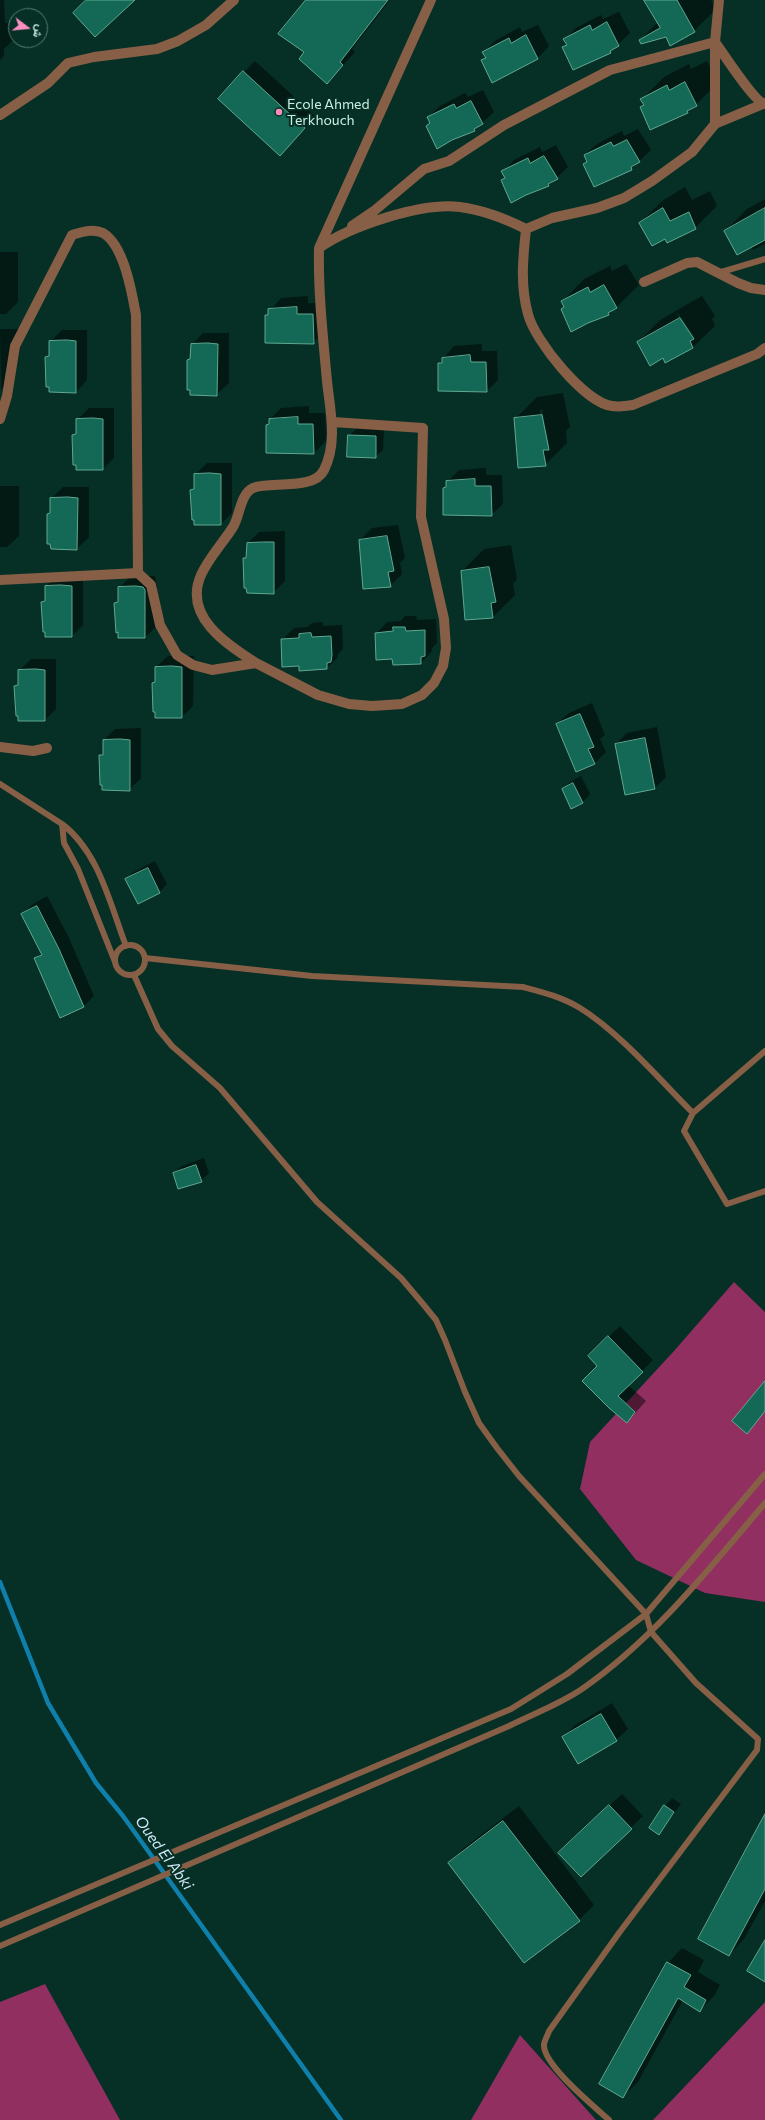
<!DOCTYPE html>
<meta charset="utf-8">
<style>
body{margin:0}
#map{position:relative;width:765px;height:2120px;overflow:hidden;background:#062f25;font-family:Commissioner,Vazirmatn,sans-serif}
canvas{display:block}
.north{position:absolute;left:8px;top:8px;width:40px;height:40px;box-sizing:border-box;background:#062f25;border:1px solid #557c71;border-radius:50%;rotate:106deg;font-size:11px;font-weight:700;line-height:16px;text-align:center;color:#ccefe3}
.north::after{content:'';display:block;margin:auto;width:14px;height:18px;background:#fd8ec0;clip-path:polygon(50% 0,100% 100%,50% 72%,0 100%)}
</style>
<div id="map">
<canvas width="765" height="2120"></canvas>
<div class="north">ش</div>
</div>
<script>
const g = document.querySelector('canvas').getContext('2d');
g.lineJoin = 'round';
function fillPath(path, color) { g.fillStyle = color; g.fill(path, 'evenodd'); }
function trace(path, color, width, dash) { g.strokeStyle = color; g.lineWidth = width; g.lineCap = dash ? 'butt' : 'round'; g.setLineDash(dash || []); g.stroke(path); }
function drawText(font, color, halo, rows, align = 'center') {
  g.font = font + ' Commissioner,sans-serif'; g.lineWidth = 4; g.setLineDash([]); g.textBaseline = 'middle'; g.strokeStyle = halo; g.fillStyle = color; for (const [text, x, y, turn = 0] of rows) {
    g.save(); g.translate(x, y); g.rotate((+turn || 0) * Math.PI / 180); g.textAlign = isNaN(turn) ? turn : align; if (halo) g.strokeText(text, 0, 0); g.fillText(text, 0, 0); g.restore();
  }
}
fillPath(new Path2D(`
 M734,1282L765,1312V1602L705,1593L636,1560L580,1489L590,1442L674,1351Z
 M45,1984L120,2120H0V2002Z
 M765,2002V2120H653Z
 M520,2035L596,2120H471Z`), '#902f60');
fillPath(new Path2D(`
 M0,0H4L5,23H16V37L4,49V56L0,60Z
 M307,0H390L352,49L355,52L327,83L306,52Z
 M647,0H711L716,9L694,31L640,40L658,22Z
 M619,12L630,33L610,52L564,47L567,44L565,39L576,28L601,15L603,19Z
 M538,25L549,46L538,58L492,82L483,60L486,57L484,52L495,41L520,27L522,32Z
 M255,61L315,116L291,143L244,72Z
 M707,61L718,83L688,112L651,129L641,107L644,104L642,99L664,77L689,64L691,69Z
 M483,90L494,112L474,130L431,122L428,117L440,106L465,93L468,97Z
 M638,129L651,150L631,169L584,164L588,161L585,155L597,144L622,131L624,136Z
 M556,145L568,167L549,185L526,194L502,180L505,177L503,172L514,160L540,147L542,152Z
 M685,187L692,200L710,191L717,206L695,228L665,237L640,223L662,201Z
 M765,199V244L753,250L751,245L725,231L747,209Z
 M0,252H18V302L6,314H0Z
 M626,264L639,285L609,314L565,306L563,301L584,279L610,266L612,271Z
 M308,296V303H324L325,331L313,343L266,316L281,298Z
 M702,296L715,316L712,319L715,326L693,347L663,357L638,342L660,320ZM678,313L695,338H692L677,314Z
 M0,329H18L12,379L1,390Z
 M62,330H87V380L76,392L46,357L50,354V342Z
 M203,333H229V383L217,394H191L188,360L191,357L192,345Z
 M482,344V351H497L498,380L487,391L439,364L454,346Z
 M563,393L570,427L566,431L567,443L545,465L515,419L537,397ZM542,409L549,446H547L540,410Z
 M309,406V413H325L326,441L314,453L267,452V426L270,419L281,408Z
 M89,408H114V458L103,469L73,435L77,432V420Z
 M357,428L384,429L383,450L375,457L349,436Z
 M207,463H232V513L221,524L191,490L195,487V475Z
 M486,468V475H502L503,504L491,515L444,488L447,482L459,470Z
 M0,486H19V536L7,547H0Z
 M63,487H89V537L77,549L51,548L48,515L51,511V499Z
 M398,525L405,558L400,563L402,574L390,586L360,540L372,528Z
 M285,531V581L273,593L244,559L247,555L248,543L259,532Z
 M511,545L517,579L513,584L515,595L493,617L462,571L484,549Z
 M58,575H83V625L72,636L42,602L46,598V586Z
 M131,576H155L157,586V626L145,637H119L116,603L119,600V588Z
 M405,616H416L417,620L436,619L437,643L432,648V651L421,663L376,634L387,622L401,621Z
 M323,622V626L342,625L343,649L338,654V657L327,668L300,665L282,640L294,628L308,627L312,623Z
 M168,656H194L193,706L182,717L153,683L156,679V667Z
 M31,659H56V709L45,720L15,686L19,683V671Z
 M592,703L605,735L600,739L606,752L594,764L557,724L569,713Z
 M657,727L666,777L655,788L616,744L627,733Z
 M141,728V778L129,790L100,756L104,752V740L115,729Z
 M581,776L590,794L583,802L572,807L563,789L570,782Z
 M155,861L167,884L160,892L138,903L126,879L134,872Z
 M47,896L69,938L94,996L84,1006L35,959L42,952L23,914L33,904Z
 M204,1158L209,1173L201,1181L174,1173L182,1166Z
 M620,1326L653,1360L628,1385L646,1401L627,1422L599,1366L589,1356Z
 M612,1703L628,1729L616,1740L563,1738L574,1726Z
 M622,1794L643,1816L581,1875L571,1841Z
 M672,1798L681,1804L659,1833L665,1806Z
 M519,1806L594,1905L579,1920L449,1863L464,1848Z
 M765,1816V1901L744,1939L729,1955Z
 M682,1948L704,1960L698,1972L720,1985L714,1996L700,2010L683,2000L638,2082L623,2096L668,1963Z`), '#0007');
trace(new Path2D(`
 M0,1582L48,1703L96,1783L123,1816L341,2120`), '#0f7fab', 4.5);
const building = new Path2D(`
 M86,0H135L95,37L73,13Z
 M306,0H388L340,62L343,65L327,84L299,59L304,52L278,34Z
 M644,0H677L695,32L670,46L666,37L641,44L639,40L660,28Z
 M607,22L619,46L610,51L611,53L573,70L562,47L567,45L563,39L590,25L592,30Z
 M526,35L538,59L492,83L481,60L486,58L482,52L509,38L511,43Z
 M243,71L305,128L280,156L218,99Z
 M685,82L697,106L687,111L688,113L650,130L640,107L644,105L640,99L667,85L669,90Z
 M471,101L483,124L474,129L475,131L452,140L437,149L426,126L430,123L427,117L454,104L456,108Z
 M627,140L640,162L631,167L632,170L594,187L583,164L587,162L584,155L611,142L613,146Z
 M544,156L558,179L548,184L549,186L526,195L511,203L501,180L505,178L501,171L528,158L530,163Z
 M663,208L670,221L689,212L696,229L667,243L665,239L652,246L639,223Z
 M765,208V240L737,255L724,231Z
 M604,285L617,308L608,313L609,315L588,323L571,332L561,309L564,307L561,301L588,287L590,292Z
 M297,307V314H313L314,344L265,343V315H268V309Z
 M680,318L694,339L690,341L693,348L665,363L663,358L650,366L637,342Z
 M67,340L76,341V393L49,392V387H46L45,357L49,356V341Z
 M208,343L218,344L217,396L190,395V390H187V360L190,359L191,344Z
 M470,355L471,362H486L487,392L438,391V363H442V358Z
 M542,415L549,450H543L546,466L518,468L514,418Z
 M298,417V424H313L314,454L266,453V425L269,424V419Z
 M93,418L103,419V470H76V465H73L72,435L76,434V419Z
 M348,435L376,436V458L347,457Z
 M210,473L221,474V525H194V520H192L190,490L194,489V474Z
 M475,479V486H491L492,516L443,515V488L446,487V481Z
 M68,497L78,498L77,550L51,549L50,544H47V514L50,513V498Z
 M387,536L394,571L388,572L391,587L363,589L359,540Z
 M264,542H274V594L247,593L246,588H244L243,558H246L247,543Z
 M489,567L496,602L491,603L493,618L465,620L461,571Z
 M61,585L72,586V637H45V632H43L41,602L45,601V586Z
 M136,586L143,587L145,590V638H118V632L116,633L114,603L118,602V587Z
 M393,627H405L406,631L425,630V656L421,657V664L393,665L392,659L376,660L375,633L393,631Z
 M311,633L312,637L331,636L332,655L331,662L327,663V669L299,671V666L282,667L281,639L299,638V634Z
 M172,666L182,667V718H155V712H153L152,683L155,682V667Z
 M36,669L45,670V721H18V716H16L14,686L18,685V670Z
 M580,714L594,747L588,749L595,764L576,772L556,724Z
 M645,738L655,789L625,795L615,744Z
 M120,739L130,740V791L102,790V785H100L99,755H103V740Z
 M573,783L583,803L571,809L562,789Z
 M148,868L160,893L138,904L125,879Z
 M37,906L59,949L84,1007L60,1018L34,958L42,955L21,914Z
 M196,1165L202,1182L178,1189L173,1173Z
 M608,1336L643,1372L618,1396L635,1412L627,1423L609,1408L582,1381L597,1366L588,1356Z
 M765,1381V1411L747,1434L732,1421Z
 M601,1714L617,1741L578,1764L562,1737Z
 M609,1805L632,1829L581,1877L558,1853Z
 M664,1805L674,1812L659,1835L649,1828Z
 M765,1814V1889L729,1956L698,1939Z
 M503,1821L580,1921L524,1963L448,1863Z
 M765,1940V1982L747,1971Z
 M667,1962L691,1975L684,1987L706,2000L700,2012L678,1998L623,2098L599,2084Z`);
fillPath(building, '#136955');
trace(building, '#60a892', 1);
trace(new Path2D(`
 M718,273L765,259
 M0,784L62,824L64,843L78,869L115,962
 M62,824C99,852 110,904 126,946
 M115 960a15 15 0 1 1 30 0a15 15 0 1 1-30 0Z
 M145,958L312,976L523,987C542,992 562,997 580,1008C619,1032 660,1080 693,1113
 M134,975L158,1029L172,1046L220,1088L317,1202L401,1278L423,1304L436,1320L445,1340L465,1392L479,1423L497,1448L519,1476L646,1614L651,1632L696,1683L758,1739L757,1750L619,1933L549,2031C548,2035 544,2041 544,2045C543,2065 595,2107 609,2120
 M765,1051L693,1113L684,1131L727,1204L765,1191
 M0,1925L511,1709L567,1674L646,1614L765,1474
 M0,1946L509,1726C533,1714 560,1704 582,1689C654,1639 709,1569 765,1503`), '#865f46', 6);
trace(new Path2D(`
 M431,0L319,248C350,226 422,202 460,207C483,210 506,219 526,229C523,257 520,286 528,314C534,340 585,403 612,406C619,407 627,406 633,405L757,354L765,348
 M719,0L715,42C723,53 755,103 765,104
 M352,226L374,211L424,169L449,161L504,125L610,70L715,42V124
 M526,229L552,218L597,208L624,198L652,181L692,152L715,124L765,103
 M644,282L687,263L697,262L738,283L751,288L765,290
 M0,419L7,396L15,346L72,235C82,232 93,228 103,233C124,245 132,293 136,315L138,573L0,580
 M138,573L151,585L160,625L177,655L193,665L212,670L256,663L318,695L349,704L372,706L402,704L422,695L434,683L443,666L446,648L444,619L421,517L423,428L333,422
 M256,663C226,644 183,616 201,575C209,557 223,543 233,527C240,516 240,494 253,488C269,481 314,491 324,470C338,442 330,410 327,381C323,337 318,292 319,248
 M0,747L33,751L47,748`), '#865f46', 10);
trace(new Path2D(`
 M0,115L48,83L68,63L94,57L157,49L178,41L206,25L234,0`), '#865f46', 10);
for (const [x, y, r, color] of [
 [279,112,4,"#fd8ec0"]
]) { const dot = new Path2D(); dot.arc(x, y, r, 0, 2 * Math.PI); g.fillStyle = color; g.fill(dot); trace(dot, '#062f25', 1.5); }
drawText('14px', '#ccefe3', '#062f25', [
 ["Ecole Ahmed",287,104],
 ["Terkhouch",287,120]
], 'left');
drawText('italic 15px', '#cee8f7', '#062f25', [
 ["Oued El Abki",164,1853,54]
]);
</script>
